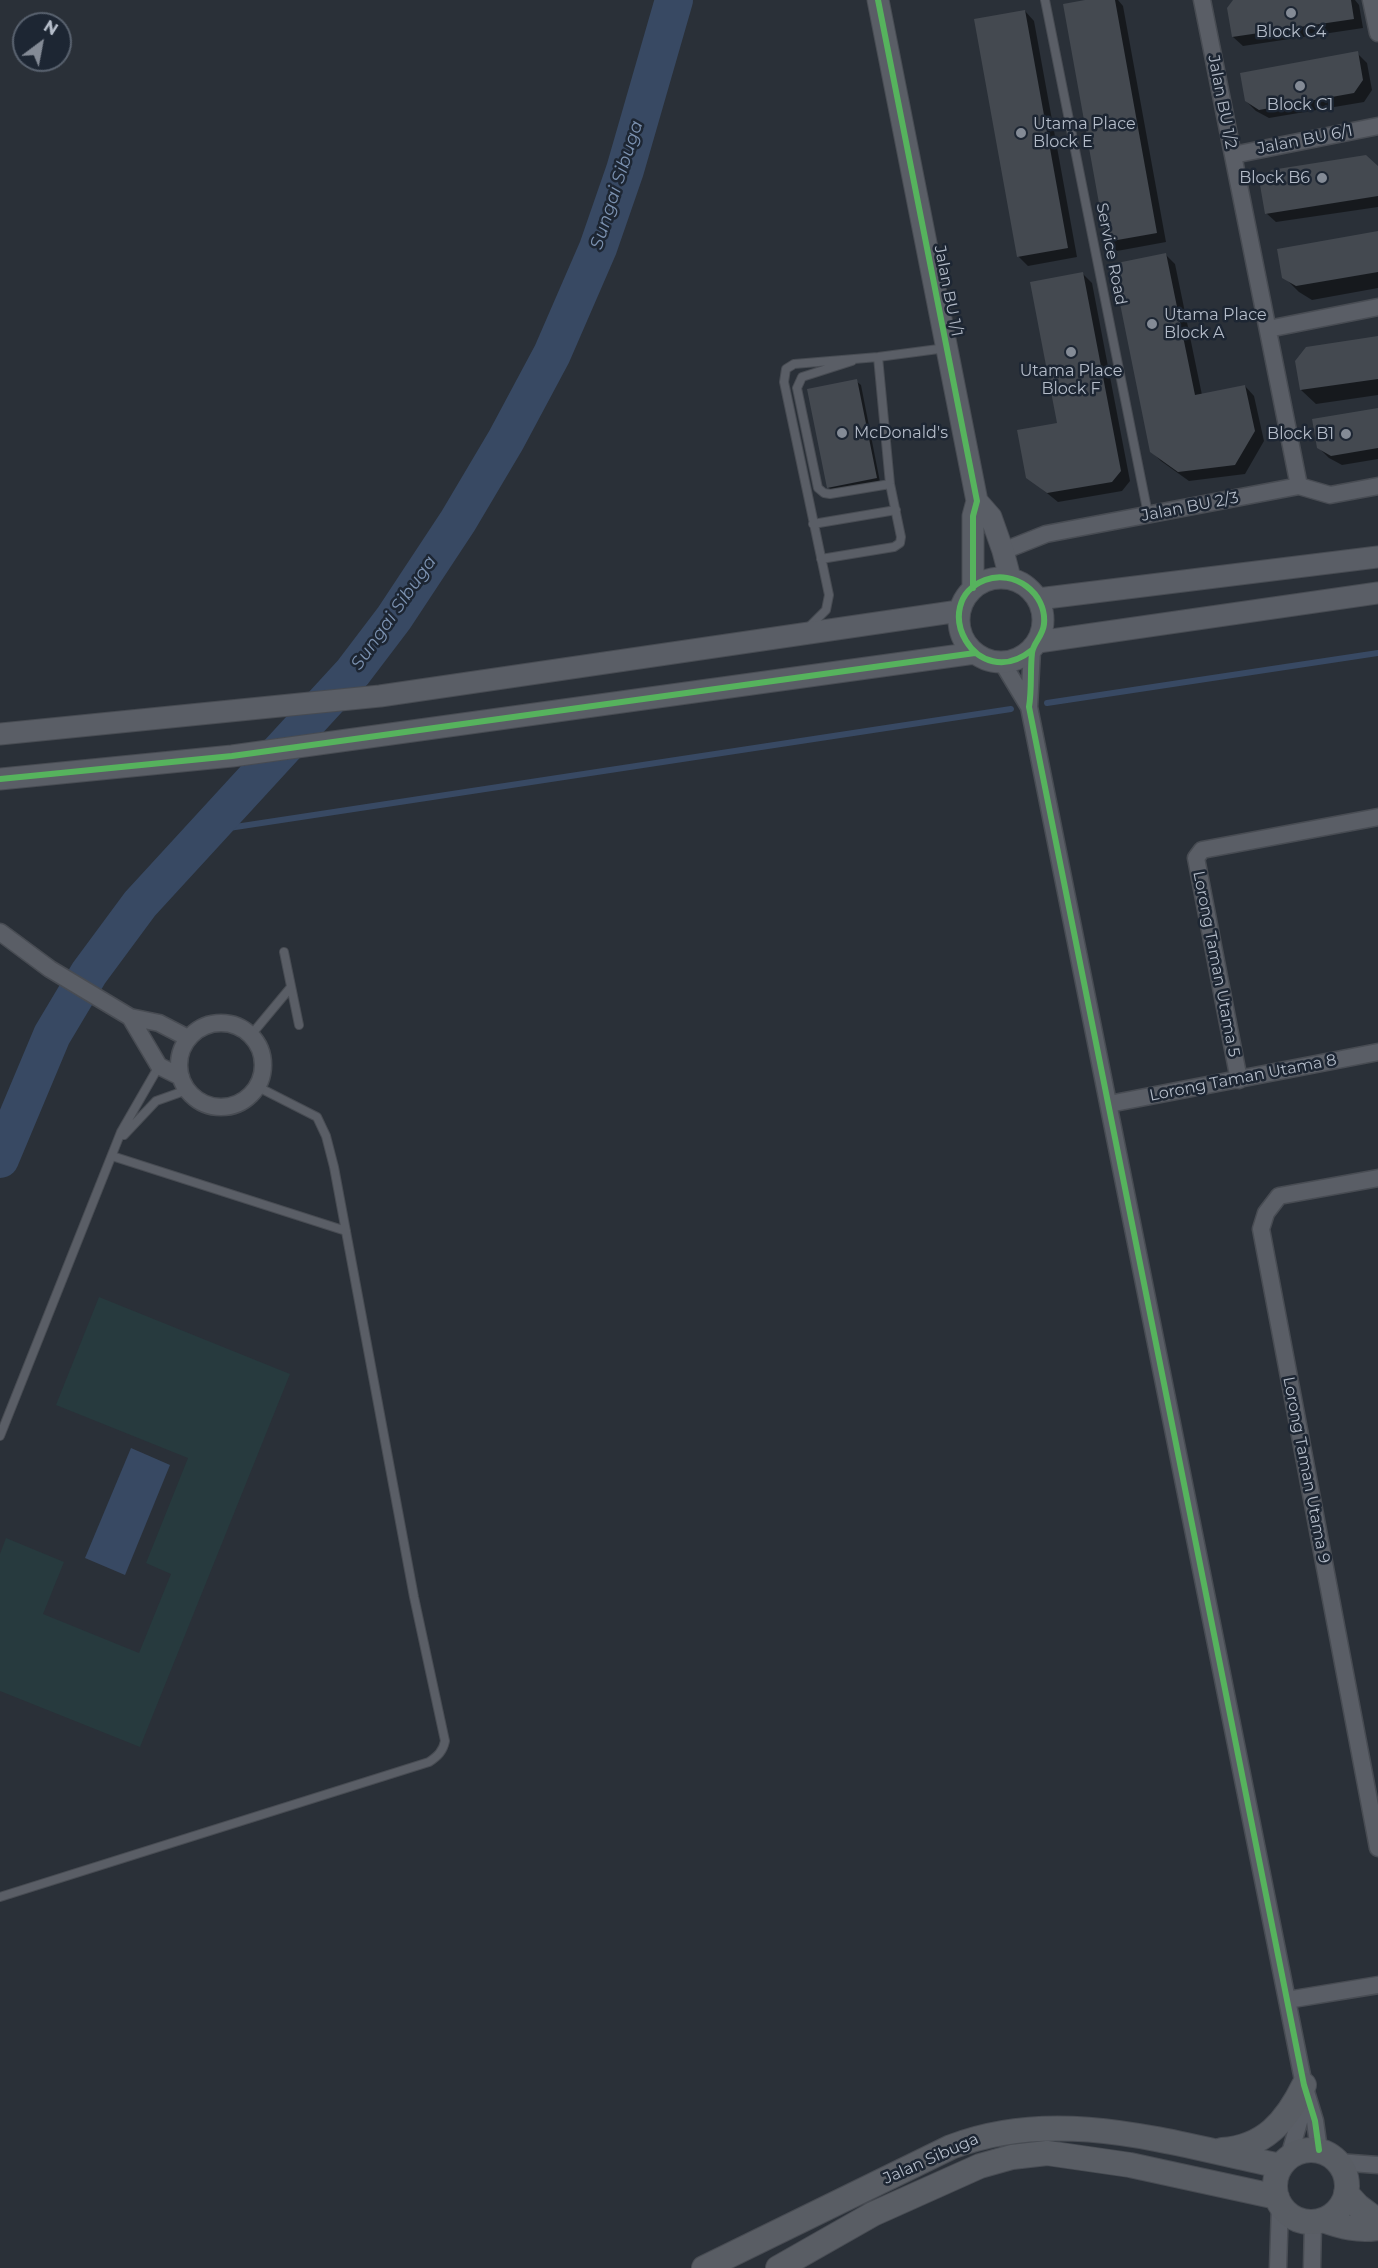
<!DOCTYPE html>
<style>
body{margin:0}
#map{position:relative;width:1378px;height:2268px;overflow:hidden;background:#2a3038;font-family:Montserrat,sans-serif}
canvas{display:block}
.north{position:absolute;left:12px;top:12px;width:60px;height:60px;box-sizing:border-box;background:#1d2633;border:2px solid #59626f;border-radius:50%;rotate:32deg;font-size:16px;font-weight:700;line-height:24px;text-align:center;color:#b4bcc9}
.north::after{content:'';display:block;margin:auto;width:21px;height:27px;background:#848b96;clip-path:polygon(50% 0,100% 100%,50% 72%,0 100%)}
</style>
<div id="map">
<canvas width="1378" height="2268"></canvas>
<div class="north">N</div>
</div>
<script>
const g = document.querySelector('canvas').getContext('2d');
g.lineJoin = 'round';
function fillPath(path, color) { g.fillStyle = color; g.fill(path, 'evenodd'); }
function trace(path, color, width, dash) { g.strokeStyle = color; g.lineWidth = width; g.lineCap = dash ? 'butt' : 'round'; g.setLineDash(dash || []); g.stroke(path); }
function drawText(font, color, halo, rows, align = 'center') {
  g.font = font + ' Montserrat,sans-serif'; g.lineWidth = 5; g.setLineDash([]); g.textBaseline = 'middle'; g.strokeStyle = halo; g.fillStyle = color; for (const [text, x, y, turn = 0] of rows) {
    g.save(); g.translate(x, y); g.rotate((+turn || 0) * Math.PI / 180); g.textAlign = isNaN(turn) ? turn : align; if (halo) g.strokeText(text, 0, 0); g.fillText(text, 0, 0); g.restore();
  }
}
fillPath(new Path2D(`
 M99,1297L290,1374L140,1747L0,1691V1554L6,1538L64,1562L43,1614L139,1653L171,1574L146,1563L188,1458L56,1405Z`), '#273a3e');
fillPath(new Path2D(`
 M131,1448L170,1465L125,1575L85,1558Z`), '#384963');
fillPath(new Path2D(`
 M1094,0H1118L1123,6L1166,242L1117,251L1107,241Z
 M1235,0H1355L1359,5L1363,28L1243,46L1233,37Z
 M1025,11L1034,21L1077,257L1028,266L1018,256Z
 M1357,53L1367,63L1372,90L1364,102L1269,118L1256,111L1246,101Z
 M1378,167V207L1276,222L1266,213Z
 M1378,232V288L1312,300L1299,292L1284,277Z
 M1166,255L1175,264L1202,395L1245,386L1254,396L1264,441L1245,474L1189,481L1161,461L1151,451Z
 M1083,274L1092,283L1130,481L1122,491L1058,502L1027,477L1059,424Z
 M1378,337V395L1316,404L1301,390Z
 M856,381L861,385L880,482L832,491L828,487Z
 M1378,409V459L1342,465L1329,458L1319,448Z`), '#0007');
trace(new Path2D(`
 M1047,703L1378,653
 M209,831L1011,709`), '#384963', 6);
trace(new Path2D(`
 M0,1159L52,1035L89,973L140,904L353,672L394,618L458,521L506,440L552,354L598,248L625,170L674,0`), '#384963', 38);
fillPath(new Path2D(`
 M1085,0H1115L1157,233L1106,242L1063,4Z
 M1233,0H1351L1354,19L1232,37L1227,8Z
 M1025,10L1068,248L1017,257L974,19Z
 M1358,51L1363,80L1354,93L1259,110L1245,101L1240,73Z
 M1366,155L1378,166V196L1265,214L1260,185L1271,170Z
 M1378,231V272L1296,286L1282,278L1277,249Z
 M1166,253L1195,395L1245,385L1255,431L1235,465L1178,472L1150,452L1112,264Z
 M1083,272L1121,471L1112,482L1047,493L1026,478L1017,430L1057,423L1030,282Z
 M1378,336V379L1300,390L1295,361L1306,347Z
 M857,379L877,478L827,488L807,389Z
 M1378,408V448L1331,456L1317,448L1312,419Z`), '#444950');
const service = new Path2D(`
 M1045,0L1148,514
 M852,361L802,377L797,388L818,488L824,493L830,494L890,484
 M813,524L896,510
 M821,559L894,547L900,543L901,537L890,484L878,357
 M807,629L826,610L829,595L784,382L786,369L794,364L878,357L946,348
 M284,952L299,1025
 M251,1035L291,987
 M124,1135L156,1101L187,1090
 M112,1156L346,1231
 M0,1436L121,1132L159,1066
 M0,1897L429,1762C438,1756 443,1751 445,1741L414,1597L334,1167L326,1136L317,1117L258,1087`);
const minor = new Path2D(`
 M1202,0L1299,486
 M1371,0L1378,33
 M1233,155L1378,126
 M1268,329L1378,307
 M1003,551L1046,534L1299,486L1330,495L1378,486
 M1032,650L1029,707L1304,2085L1315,2121L1319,2150
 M1002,662L1029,707
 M0,932L50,969L130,1017L159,1023L188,1038
 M130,1017L159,1066L181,1077
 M179 1065a42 42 0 1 1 84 0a42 42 0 1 1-84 0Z
 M1239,1080L1196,858L1202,850L1378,817
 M1109,1104L1378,1052
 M1378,1178L1279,1196L1266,1213L1261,1229L1378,1848
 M1287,2000L1378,1985
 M1289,2157L1306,2097
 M1338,2162L1378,2165
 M1278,2268L1280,2205
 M1312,2268L1313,2222`);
const tertiary = new Path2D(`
 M878,0L977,501L973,516V588
 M977,501L991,517L1003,551L1010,578
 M959 620a42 42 0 1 1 84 0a42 42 0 1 1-84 0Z
 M1038,599L1378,557
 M1038,642L1378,593
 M0,734L380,696L959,611
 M0,779L232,756L975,653`);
const secondary = new Path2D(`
 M1222,2150C1264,2147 1286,2122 1304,2085
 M1275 2186a36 36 0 1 1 72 0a36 36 0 1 1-72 0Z
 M1346,2193L1358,2206L1378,2221
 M1323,2220C1342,2227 1358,2231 1378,2228
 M704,2268L951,2147C1059,2105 1173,2144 1281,2166
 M778,2268L873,2214L980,2166L1012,2157L1047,2153L1130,2165L1277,2197`);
trace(service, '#484c53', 10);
trace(minor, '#484c53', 19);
trace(tertiary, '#484c53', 23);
trace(secondary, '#484c53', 26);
trace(service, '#5a5e66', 8);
trace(minor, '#5a5e66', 16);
trace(tertiary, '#5a5e66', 21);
trace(secondary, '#595d64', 24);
trace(new Path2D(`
 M878,0L977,501L973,516V588
 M1032,650C976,695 927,603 985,580C1014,569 1047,593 1044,624C1043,636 1033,643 1032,653C1030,671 1032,689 1029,707L1304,2085L1315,2121L1319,2150
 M0,779L232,756L975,653`), '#56b35d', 6);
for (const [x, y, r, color] of [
 [1291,13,6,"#848b96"],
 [1300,86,6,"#848b96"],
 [1021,133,6,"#848b96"],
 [1322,178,6,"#848b96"],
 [1152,324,6,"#848b96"],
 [1071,352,6,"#848b96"],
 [842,433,6,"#848b96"],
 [1346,434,6,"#848b96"]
]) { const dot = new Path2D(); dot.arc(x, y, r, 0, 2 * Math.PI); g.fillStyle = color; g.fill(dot); trace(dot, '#1d2633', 2); }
drawText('16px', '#b4bcc9', '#1d2633', [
 ["Block C4",1291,32],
 ["Block C1",1300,105],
 ["Utama Place",1033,124,"left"],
 ["Block E",1033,142,"left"],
 ["Block B6",1310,178,"right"],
 ["Utama Place",1164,315,"left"],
 ["Block A",1164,333,"left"],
 ["Utama Place",1071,371],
 ["Block F",1071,389],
 ["McDonald's",854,433,"left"],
 ["Block B1",1334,434,"right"]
]);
drawText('16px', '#b4bcc9', '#1d2633', [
 ["Jalan BU 1/2",1222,102,79],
 ["Jalan BU 6/1",1305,140,-11],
 ["Service Road",1111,254,79],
 ["Jalan BU 1/1",948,291,79],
 ["Jalan BU 2/3",1190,507,-11],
 ["Lorong Taman Utama 5",1216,964,79],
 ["Lorong Taman Utama 8",1243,1078,-11],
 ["Lorong Taman Utama 9",1306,1470,79],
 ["Jalan Sibuga",931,2159,-24]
]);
drawText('italic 18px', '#7c92b1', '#1d2633', [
 ["Sungai Sibuga",617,185,-72],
 ["Sungai Sibuga",394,613,-55]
]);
</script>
